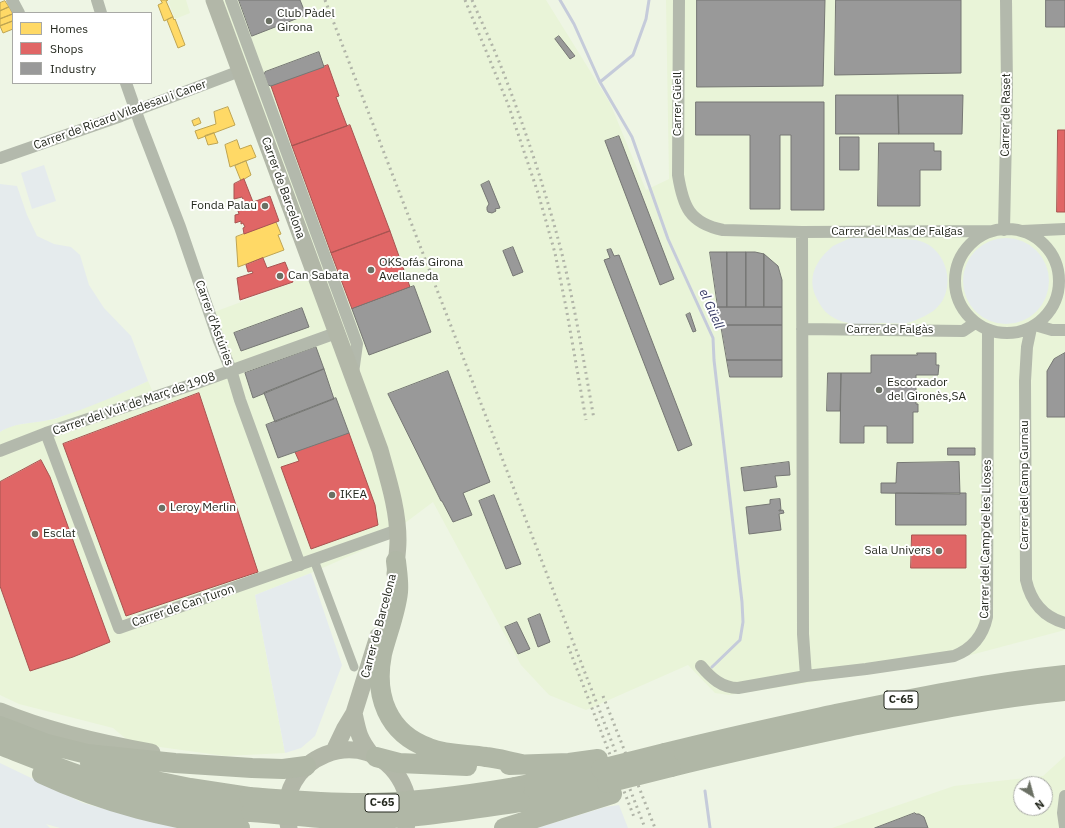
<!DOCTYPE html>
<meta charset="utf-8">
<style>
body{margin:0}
#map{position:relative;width:1065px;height:828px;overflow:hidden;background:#eef5e4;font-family:"IBM Plex Sans",sans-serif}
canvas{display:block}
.legend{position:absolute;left:12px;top:12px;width:140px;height:72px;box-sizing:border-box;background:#fff;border:1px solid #a8a9a5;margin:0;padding:5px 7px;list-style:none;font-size:12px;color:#25291f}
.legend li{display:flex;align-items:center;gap:8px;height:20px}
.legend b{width:20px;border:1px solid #a8a9a5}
.north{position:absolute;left:1013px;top:776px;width:40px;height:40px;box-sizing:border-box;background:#fff;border:1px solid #a8a9a5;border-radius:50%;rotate:143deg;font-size:11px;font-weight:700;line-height:16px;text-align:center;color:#25291f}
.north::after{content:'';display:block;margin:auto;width:14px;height:18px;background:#6b7064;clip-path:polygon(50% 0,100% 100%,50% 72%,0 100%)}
</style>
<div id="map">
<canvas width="1065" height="828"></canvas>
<ul class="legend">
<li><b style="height:11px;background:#ffd966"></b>Homes</li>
<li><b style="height:11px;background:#e06666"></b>Shops</li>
<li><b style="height:11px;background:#999"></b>Industry</li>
</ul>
<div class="north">N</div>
</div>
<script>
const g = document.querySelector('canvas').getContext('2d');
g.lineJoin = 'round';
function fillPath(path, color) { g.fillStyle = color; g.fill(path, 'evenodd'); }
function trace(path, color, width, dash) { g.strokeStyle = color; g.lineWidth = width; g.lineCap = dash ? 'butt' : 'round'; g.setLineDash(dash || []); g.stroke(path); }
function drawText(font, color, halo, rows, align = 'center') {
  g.font = font + ' "IBM Plex Sans",sans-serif'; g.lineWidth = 4; g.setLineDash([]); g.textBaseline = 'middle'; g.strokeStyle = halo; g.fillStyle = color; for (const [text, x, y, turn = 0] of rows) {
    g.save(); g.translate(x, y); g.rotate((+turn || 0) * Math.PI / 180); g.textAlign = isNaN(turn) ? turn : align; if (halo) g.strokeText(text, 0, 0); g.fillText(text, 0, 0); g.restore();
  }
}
fillPath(new Path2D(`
 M171,0H186L190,13L175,19L168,1Z
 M214,0H546L610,103L646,190L669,179L666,0H1065V630L948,661L729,695L715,693L688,665L586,710L549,695L521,665L433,502L377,544L311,573L255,595L285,753L225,756L131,743L113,728L19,704L0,695V432L9,426L55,419L119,394L148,381L155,397L229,371L209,314L318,273Z
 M1065,756V828H832L954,786L1043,776ZM1021,784H1045V808H1021Z`), '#e9f4d8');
fillPath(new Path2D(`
 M44,165L56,201L32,209L21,173Z
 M0,184L17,186L27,215L37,236L54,244L71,247L80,255L89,285L104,308L131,336L148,381C119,395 88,408 57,418C38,424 17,421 0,432Z
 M850,238C868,238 886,238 905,239C909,240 915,239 920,241C942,247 953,275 945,295C940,309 928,315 916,320C906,325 894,323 883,323C868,324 852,326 838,320C827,315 822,309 817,299C806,278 816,260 833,246C838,243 845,241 850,238Z
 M963 281a43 43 0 1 1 86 0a43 43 0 1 1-86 0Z
 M311,573L342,665L315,736L301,748L285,753L255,595Z
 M0,763L83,803L153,822L179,828H60L46,824L50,828H0Z
 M619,805L628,828H537L605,807Z`), '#e5ebed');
const homes = new Path2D(`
 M161,0H168L166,1L173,17L164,21L158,5L162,3Z
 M5,1L9,7L0,11V3Z
 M9,7L13,14L0,19V11Z
 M13,14V21L0,26V19Z
 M173,17L174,20L175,19L185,45L178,48L167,20Z
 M13,21V29L3,33L0,26Z
 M228,107L235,125L198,139L195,131L216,124L214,112Z
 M199,118L201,123L194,126L192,121Z
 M214,133L218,143L208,145L205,136Z
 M237,140L240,149L251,145L256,157L230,167L225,145Z
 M246,161L251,175L241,181L235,166Z
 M276,222L281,234L278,235L284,250L238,267L236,237Z`);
fillPath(homes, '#ffd966');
trace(homes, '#bea451', 1);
const shops = new Path2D(`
 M328,65L339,96L336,97L347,126L292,146L271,86Z
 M350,125L390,231L331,253L292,146Z
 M1058,130H1065V212H1057Z
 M244,179L253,202L270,196L279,221L244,234L243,228L245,227L243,223L241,224V221L235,223V215L239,214L238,211L247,208L242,197L234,199V184Z
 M390,231L410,287L352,309L331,253Z
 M263,258L267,268L285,262L293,282L240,300L237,278L253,273L252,271L248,272L246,265Z
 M199,393L258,572L126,616L63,444Z
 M349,433L375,505L378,525L311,549L281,467L299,461L295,452Z
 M41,460L50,477L110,642L73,657L30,671L0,586V482Z
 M912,535H966V568H911Z`);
fillPath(shops, '#e06666');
trace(shops, '#a85451', 1);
const industry = new Path2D(`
 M239,0H300L306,15L252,36Z
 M697,0H825L823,86L697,87Z
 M836,0H961V73L835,75Z
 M1046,0H1065V27H1046Z
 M559,36L575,56L570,59L555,39Z
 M319,52L324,67L271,86L268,85L264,75L265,72Z
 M836,95H898L899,134H836Z
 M898,95H963L962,134H899Z
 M696,102H824V210H791V135H780V209H750V135H696Z
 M619,136L674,279L660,285L605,141Z
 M840,137H859V170H840Z
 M879,143H934V151H941V170H920V206H878Z
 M489,181L500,208L495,209L496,211L492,213L488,212L487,210V207L489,204L481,185Z
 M513,247L523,272L513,276L503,251Z
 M611,249L614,256L619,255L692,445L678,451L604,260L610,258L607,250Z
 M710,252H727V307H718Z
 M727,252H746V307H727Z
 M746,252H755L764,254V307H746Z
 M764,254L778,266L782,280V307H764Z
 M414,286L431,332L369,355L352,309Z
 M718,307H782V325H721Z
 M302,308L309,327L241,351L234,333Z
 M690,313L696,331L693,332L686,315Z
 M721,325H782V360H727Z
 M316,347L324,369L253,398L245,373Z
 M917,353H936V365H939L938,375H916V404H918V412H913V443H887V426H864V443H840L841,373H871V355H917Z
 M1065,353V417H1047V371L1054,359Z
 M727,360H782V377H730Z
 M324,369L334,399L275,422L264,393Z
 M448,371L490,482L463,493L472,515L453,522L442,501H441L388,394Z
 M828,373H841L840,411H827Z
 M336,398L349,433L278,458L266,425Z
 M948,448H975V455H948Z
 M789,462L790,475L775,476L777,487L744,491L741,468Z
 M959,462L960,494L881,493V483H896L897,463Z
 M896,493H966V525H896Z
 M494,495L521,564L506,569L479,501Z
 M780,499L781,510H779V511L783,510L784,513L779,514L781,530L749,534L746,507L770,504V500Z
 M540,614L550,642L538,647L528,619Z
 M517,622L530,649L518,654L505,627Z
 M915,813L916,814H919L924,817L928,828H875Z`);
fillPath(industry, '#999');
trace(industry, '#767774', 1);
trace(new Path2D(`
 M560,0L574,24L600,82L632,137L668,239L713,338L714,360L742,602L743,622L740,640L712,667
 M600,82L633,55L646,19L649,0
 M705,791L710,828`), '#c5cbda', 3);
trace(new Path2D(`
 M314,560L354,667`), '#b3b9ac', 9);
trace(new Path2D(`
 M12,0L19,13
 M97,0L101,13
 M231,0L357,344L353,373
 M679,0L678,175C683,206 689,223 723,230L802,232L992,231
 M126,83L140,123L180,227L219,341L231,370L240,400L300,565
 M0,158L121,116L240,71
 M955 281a52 52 0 1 1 104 0a52 52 0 1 1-104 0Z
 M1004,230L1007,88L1006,0
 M1022,231L1065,229
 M802,232L803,634L806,676
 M1035,325L1052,330H1065
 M1031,328L1027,347L1025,381L1026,580C1031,602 1043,617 1065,623
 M802,329L963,331L975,323
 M46,433L119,628L398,530
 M0,451L46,433L194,384L336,333
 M701,666C711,678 722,688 738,688L806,676L866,669L954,656C972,649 983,636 987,617L988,330
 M1065,796L1063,813L1065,827`), '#b3b9ac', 12);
trace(new Path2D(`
 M214,0L380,450C388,479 398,509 398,540C398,552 396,563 395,574
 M354,713C358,732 359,739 371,754
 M334,751L345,728L354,713L378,636
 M289,828C270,757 368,718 402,783C409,797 410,813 406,828`), '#b2b7a8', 17);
trace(new Path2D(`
 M0,712C48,732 100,744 151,753`), '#b4baaa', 19);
trace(new Path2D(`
 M396,561C397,571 399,582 398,592C396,612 387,634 382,654C374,695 387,733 429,748C447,755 467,754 486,757C498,758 510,762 522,764
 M0,726L47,744L87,754L175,763L252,768L283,769L306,766
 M0,745C44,762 87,780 133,792C171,801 212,806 251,812
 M665,753C720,739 776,727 831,715C909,699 986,683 1065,675
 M376,757L399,763L467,766
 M90,763L136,777L190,788L249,797
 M509,765L569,763L598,759
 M671,767C731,752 792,739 852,726C923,712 993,698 1065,691
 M42,774C106,804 169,819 240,828
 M515,787L588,772
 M520,802L607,783
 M504,828L612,794`), '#b0b7a6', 20);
trace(new Path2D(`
 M325,0L645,828
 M465,0L508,104L538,193L555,253L566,307L586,420
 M472,0C482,23 493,46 502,69C525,128 545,189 561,250C575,306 584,363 594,419
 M568,646L634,817
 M603,696L655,828`), '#b1b5a8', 3, [2, 4]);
trace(new Path2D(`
 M601,769L665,753
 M607,783L671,767
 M249,797C289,800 330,804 370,803C419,802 467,795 515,787
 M251,812C278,814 305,817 333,819C395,822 459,811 520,802`), '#b0b7a6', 20);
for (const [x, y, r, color] of [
 [269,21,4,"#6b7064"],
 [265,206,4,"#6b7064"],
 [371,270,4,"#6b7064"],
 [280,276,4,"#6b7064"],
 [879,390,4,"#6b7064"],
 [332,495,4,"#6b7064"],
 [162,508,4,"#6b7064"],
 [35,534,4,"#6b7064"],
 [939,551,4,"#6b7064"]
]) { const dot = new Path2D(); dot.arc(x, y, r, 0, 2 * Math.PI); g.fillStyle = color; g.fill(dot); trace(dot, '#fff', 1.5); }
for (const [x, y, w] of [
 [901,700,34],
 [382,803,34]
]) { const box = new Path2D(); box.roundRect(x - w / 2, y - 9, w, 18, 3); g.fillStyle = '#fff'; g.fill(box); trace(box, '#25291f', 1); }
drawText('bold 11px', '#25291f', null, [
 ["C-65",901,700],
 ["C-65",382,803]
]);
drawText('12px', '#25291f', '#fff', [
 ["Club Pàdel",277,14],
 ["Girona",277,28],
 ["Fonda Palau",257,206,"right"],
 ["OKSofás Girona",379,263],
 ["Avellaneda",379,277],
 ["Can Sabata",288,276],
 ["Escorxador",887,383],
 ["del Gironès,SA",887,397],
 ["IKEA",340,495],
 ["Leroy Merlin",170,508],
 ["Esclat",43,534],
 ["Sala Univers",931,551,"right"]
], 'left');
drawText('12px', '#25291f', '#fff', [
 ["Carrer Güell",678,104,-90],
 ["Carrer de Ricard Viladesau i Caner",120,115,-20],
 ["Carrer de Raset",1006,115,-89],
 ["Carrer de Barcelona",283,188,70],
 ["Carrer del Mas de Falgas",897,232],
 ["Carrer d'Astúries",214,323,70],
 ["Carrer de Falgàs",890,330],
 ["Carrer del Vuit de Març de 1908",134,404,-19],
 ["Carrer del Camp Gurnau",1025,485,-90],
 ["Carrer del Camp de les Lloses",986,539,-89],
 ["Carrer de Can Turon",183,606,-19],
 ["Carrer de Barcelona",379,626,-75]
]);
drawText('italic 13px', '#383c66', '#fff', [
 ["el Güell",711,309,66]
]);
</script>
